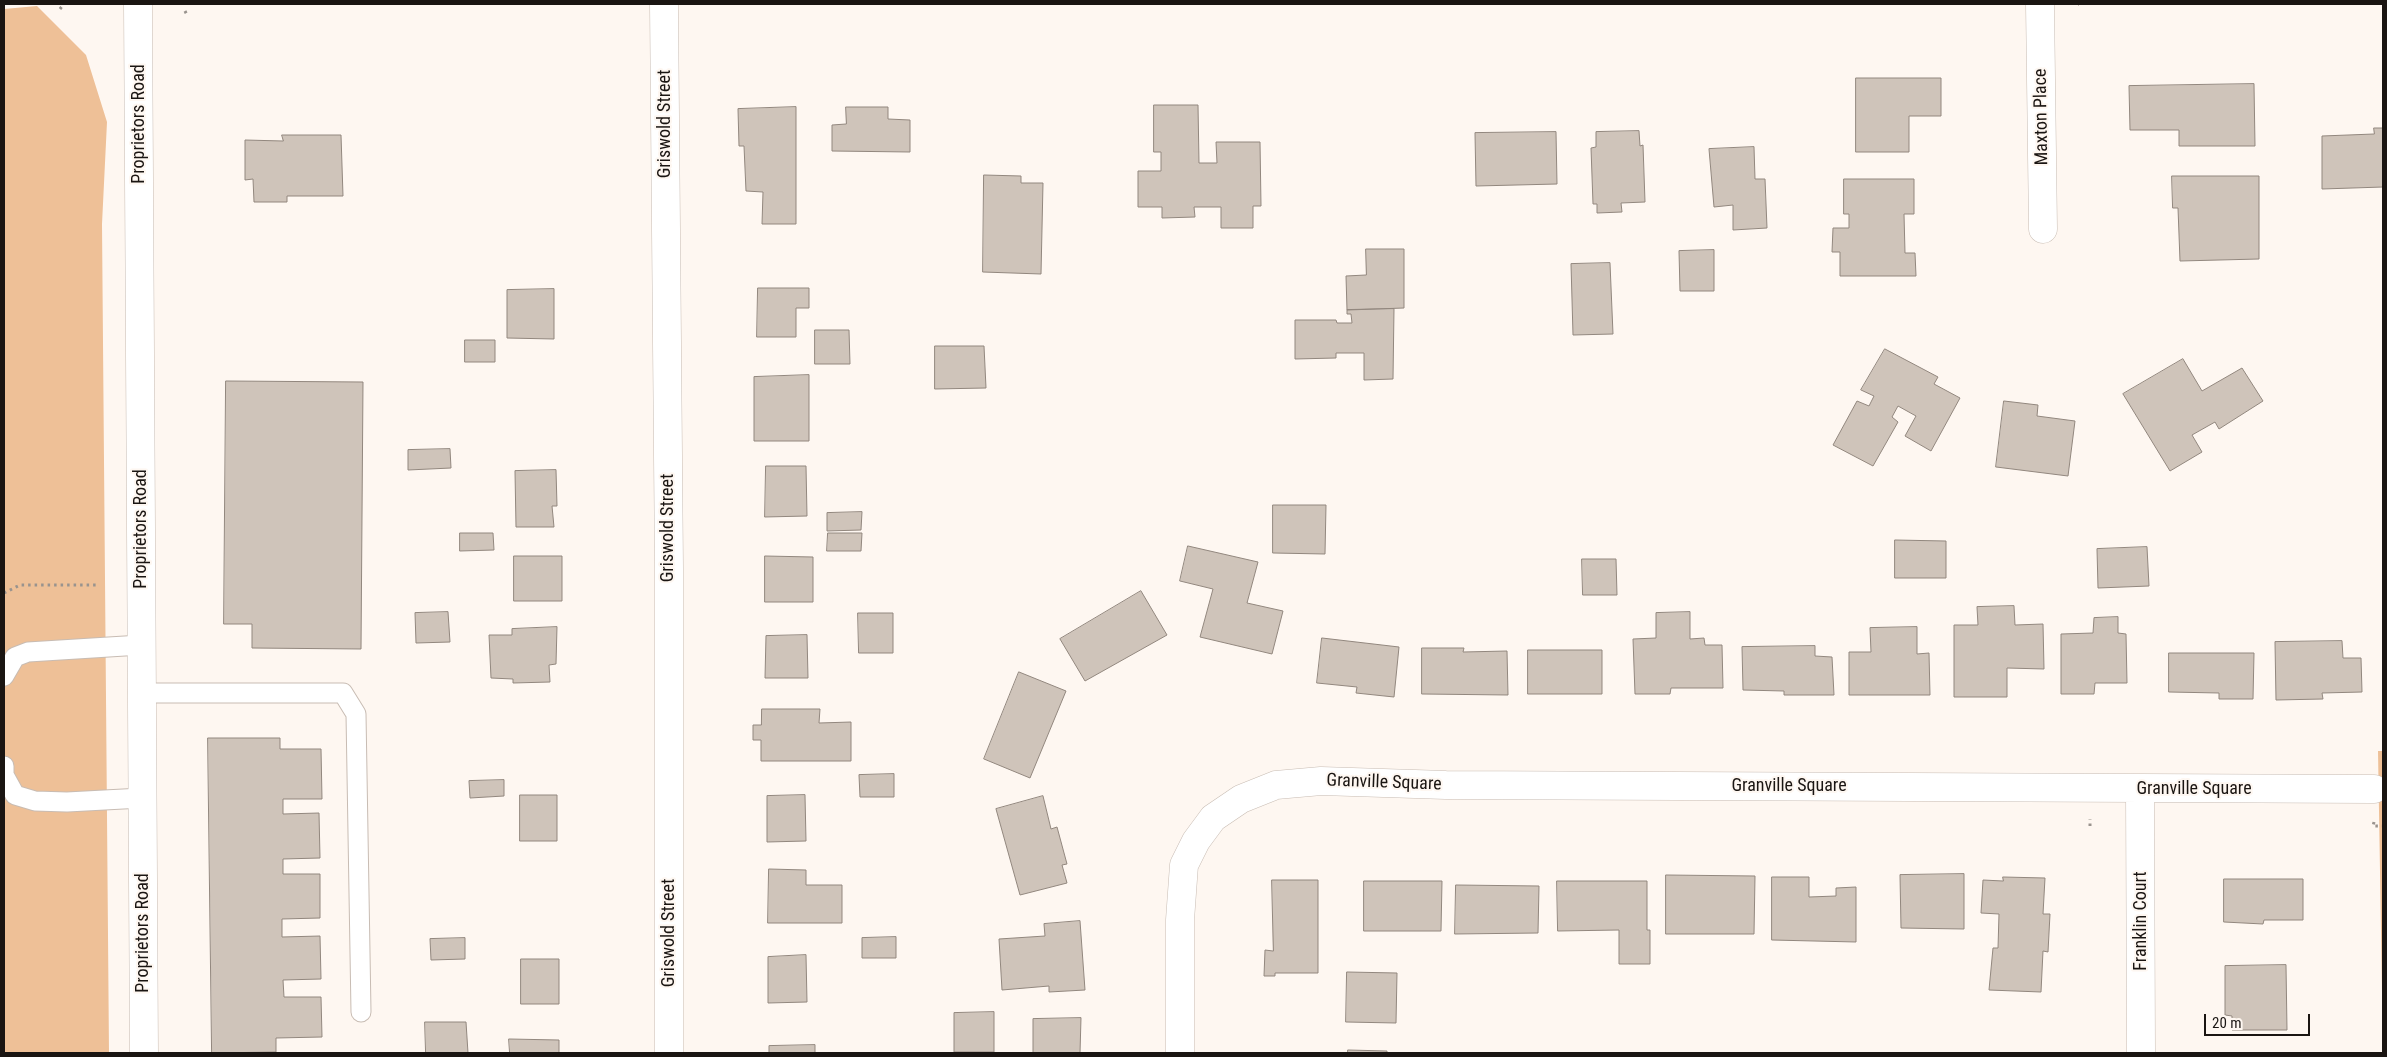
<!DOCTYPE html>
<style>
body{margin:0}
#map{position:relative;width:2387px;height:1057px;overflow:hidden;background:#fef7f1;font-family:"Roboto Condensed",sans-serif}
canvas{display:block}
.frame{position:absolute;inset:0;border:5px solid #1a1512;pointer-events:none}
.scale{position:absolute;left:2204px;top:1014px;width:106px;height:22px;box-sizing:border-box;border:2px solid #1a1512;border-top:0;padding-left:6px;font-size:15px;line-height:18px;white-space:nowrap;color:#1a1512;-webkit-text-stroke:4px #fef7f1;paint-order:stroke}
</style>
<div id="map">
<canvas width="2387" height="1057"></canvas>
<div class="frame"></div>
<div class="scale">20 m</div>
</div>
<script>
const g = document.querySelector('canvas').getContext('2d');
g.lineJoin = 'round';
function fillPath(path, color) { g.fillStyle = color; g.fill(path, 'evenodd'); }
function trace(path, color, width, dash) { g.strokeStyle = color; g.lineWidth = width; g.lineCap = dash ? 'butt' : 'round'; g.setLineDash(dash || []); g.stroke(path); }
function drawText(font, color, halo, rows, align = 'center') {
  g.font = font + ' "Roboto Condensed",sans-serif'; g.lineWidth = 4; g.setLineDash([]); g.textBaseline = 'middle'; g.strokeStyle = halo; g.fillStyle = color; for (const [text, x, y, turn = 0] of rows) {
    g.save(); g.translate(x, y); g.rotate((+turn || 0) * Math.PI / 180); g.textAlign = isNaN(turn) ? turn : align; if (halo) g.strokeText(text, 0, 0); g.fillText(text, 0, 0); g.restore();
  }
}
fillPath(new Path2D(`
 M37,6L86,55L107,122L102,224L109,1053H4V9Z
 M2378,751H2383V1053Z`), '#eec097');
const building = new Path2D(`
 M1856,78H1941V116H1909V152H1856Z
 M2254,84L2255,146H2179V130H2130L2129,86Z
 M1154,105H1198L1199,163H1217L1216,142H1260L1261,206H1253V228H1221V207H1194L1195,217L1162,218V207H1138V171H1161V152H1154Z
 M796,107V224H762L763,192L746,191L744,146H739L738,109Z
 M846,107H888V119L910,120V152L832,151V125L846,124Z
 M2374,128H2383V187L2322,189V136L2374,134Z
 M1639,131L1640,146L1643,145L1645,202L1621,203L1622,212L1597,213V204H1593L1591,148L1596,147V132Z
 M1556,132L1557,184L1476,186L1475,133Z
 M282,135H341L343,196H287V202H254L253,179L245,180V140L283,141Z
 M1754,147L1755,179H1765L1767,228L1733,230V205L1714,207L1709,149Z
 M984,175L1021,176V183H1043L1041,274L983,272Z
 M2172,176H2259V259L2180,261L2178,208H2173Z
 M1844,179H1914V214H1904L1905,253H1915L1916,276H1840V252H1832L1833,228H1849V214H1844Z
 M1366,249H1404V308L1347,310L1346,276L1366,275Z
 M1714,250V291H1680L1679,251Z
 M1610,263L1613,334L1573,335L1571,264Z
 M758,288H809V308H796V337H757Z
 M554,289V339L507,338V290Z
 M1394,309L1393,379L1364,380V353H1336V358L1295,359V320H1336L1337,323H1352L1351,314H1347V310Z
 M815,330H849L850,364H815Z
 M465,340H495V362H465Z
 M935,346H984L986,388L935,389Z
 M1885,349L1938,377L1934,384L1960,398L1931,451L1905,436L1916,416L1898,406L1892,417L1898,422L1873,466L1833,445L1857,401L1869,406L1874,396L1861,390Z
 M2183,359L2202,391L2242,368L2263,401L2219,429L2215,422L2192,435L2202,452L2170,471L2123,394Z
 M809,375V441H754V377Z
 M226,381L363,382L361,649L252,648V624H224Z
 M2004,401L2038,405L2037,416L2075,421L2068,476L1996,467Z
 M450,449L451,468L408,470V450Z
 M766,466H806L807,516L765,517Z
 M556,470L557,506H552L554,527H516L515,471Z
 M1273,505H1326L1325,554L1273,553Z
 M862,512L861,530L827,531V513Z
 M460,533H493L494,550L460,551Z
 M828,533H862L861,551H827Z
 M1895,540L1946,541V578H1895Z
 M1188,546L1258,562L1247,603L1283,611L1272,654L1200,637L1213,589L1180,581Z
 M2147,547L2149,586L2098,588L2097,549Z
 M514,556H562V601H514Z
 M765,556L813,557V602H765Z
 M1582,559H1616L1617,595H1583Z
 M1141,591L1167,635L1085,681L1060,639Z
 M2014,606L2015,625L2043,624L2044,669L2007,668V697H1954V625H1978L1977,607Z
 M448,612L450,642L416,643L415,613Z
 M1690,612V639L1704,638L1705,645H1722L1723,688H1671L1670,694H1635L1633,639L1656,638V613Z
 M858,613H893V653H859Z
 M2118,617V633L2126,634L2127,683H2095L2094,694H2061V634L2093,633L2094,618Z
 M557,627L556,664L549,665L550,682L513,683V679L491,678L489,635H512V629Z
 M1917,627V654L1929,653L1930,695H1849V652H1871L1870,628Z
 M807,635L808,678H765L766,636Z
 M1322,638L1399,647L1394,697L1356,693L1357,687L1317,683Z
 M2342,641L2343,658H2361L2362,692L2322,693L2323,699L2276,700L2275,642Z
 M1815,646V656L1832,657L1834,695H1784V691L1743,690L1742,647Z
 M1422,648H1464L1463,652L1507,651L1508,695L1422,694Z
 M1528,650H1602V694H1528Z
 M2169,653H2254L2253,699H2219V693L2169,692Z
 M1019,672L1066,691L1030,778L984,759Z
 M762,709H820L819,723L851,722V761H761V740H753V725H761Z
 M208,738H280V749H321L322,799H283V814L319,813L320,858L283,859V874H320V918L282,919V937L320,936L321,979L283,980L284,997H321L322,1037L276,1038V1052L212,1053Z
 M894,774V797H860L859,775Z
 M504,780V796L470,798L469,781Z
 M520,795H557V841H520Z
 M805,795L806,841L767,842V796Z
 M1043,796L1051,829L1057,827L1067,864L1062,865L1067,883L1020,895L996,809Z
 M769,869L806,870V885H842V923H768Z
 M1964,874V929L1901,928L1900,875Z
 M1666,875L1755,876L1754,934H1666Z
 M1772,877H1809V897L1836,896V888L1856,887V942L1772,940Z
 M2003,877L2045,878L2043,914H2050L2048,952L2043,951L2041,992L1989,990L1993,948H1998L1999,914L1981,913L1983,880L2003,881Z
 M2224,879H2303V920H2264L2263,924L2224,922Z
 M1272,880H1318V973H1275V976H1264L1265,950L1273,951Z
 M1364,881H1442L1441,931H1364Z
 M1557,881H1647V930H1650V964H1619V930L1558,931Z
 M1456,885L1539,886L1538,933L1455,934Z
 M1080,921L1085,990L1049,992V986L1002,990L999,939L1045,936L1044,924Z
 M896,937V958H862V938Z
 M465,938V959L431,960L430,939Z
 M806,955L807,1002L768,1003V957Z
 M521,959H559V1004H521Z
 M2286,965L2287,1030H2232V1016L2225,1015V966Z
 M1347,972L1397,973L1396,1023L1346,1022Z
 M994,1012V1052H954V1013Z
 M1081,1018L1080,1053H1033V1019Z
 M425,1022H466L468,1053H426Z
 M509,1039L559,1040V1053H510Z
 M815,1045V1053H769V1046Z
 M1348,1050L1387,1051V1053H1348Z`);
fillPath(building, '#cfc4ba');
trace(building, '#92877e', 1);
const service = new Path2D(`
 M4,676L15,657L28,652L141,645
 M142,693H343L356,714L361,1012
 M4,766V775L15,795L35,801L67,802L142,798`);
const minor = new Path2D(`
 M664,4L669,568V1053
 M2040,4L2043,229
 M2140,789L2141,1053
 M1180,1053V920L1184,865L1196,841L1213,818L1241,799L1276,785L1321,781L1446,785L2374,789`);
const tertiary = new Path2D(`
 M138,4L144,1053`);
trace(service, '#c8bcb3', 21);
trace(minor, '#c8bcb3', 29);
trace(tertiary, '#c8bcb3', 29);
trace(new Path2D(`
 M2078,4H2079
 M60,9L63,5
 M185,11L187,15
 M4,593L20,585H97
 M2374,822L2373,826H2383
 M2090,826V819`), '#99938e', 3, [2.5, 4]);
trace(service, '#fff', 19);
trace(minor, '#fff', 28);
trace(tertiary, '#fff', 28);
drawText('18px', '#1a1512', '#fef7f1', [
 ["Maxton Place",2042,117,-91],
 ["Proprietors Road",139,124,-90],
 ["Griswold Street",665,124,-90],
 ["Griswold Street",668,528,-90],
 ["Proprietors Road",141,529,-90],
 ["Granville Square",1384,783,2],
 ["Granville Square",1789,786],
 ["Granville Square",2194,789],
 ["Franklin Court",2141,921,-90],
 ["Proprietors Road",143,933,-90],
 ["Griswold Street",669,933,-90]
]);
</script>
